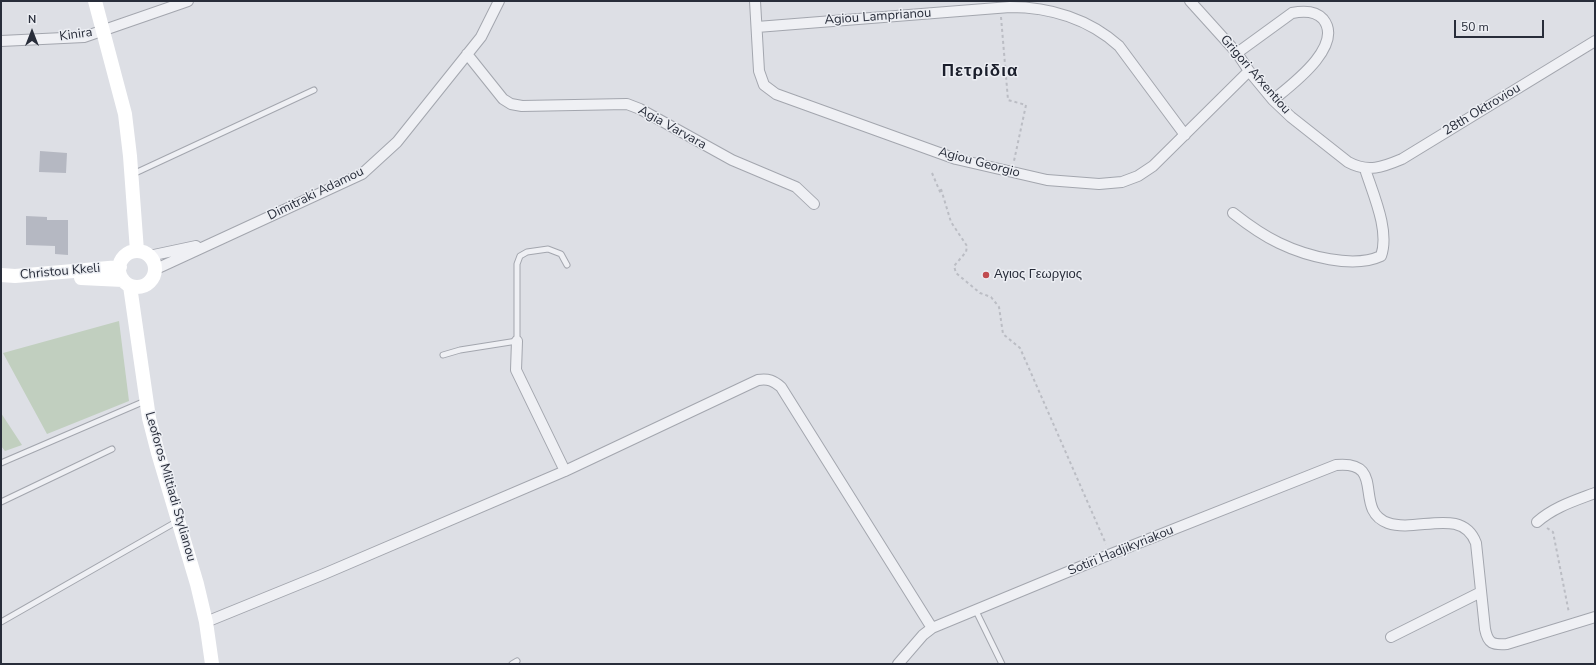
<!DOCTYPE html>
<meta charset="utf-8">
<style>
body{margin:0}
#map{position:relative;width:1596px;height:665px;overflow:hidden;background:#dddfe5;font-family:"Nunito Sans",sans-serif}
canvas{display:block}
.frame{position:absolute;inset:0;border:2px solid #282d3a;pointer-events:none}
.north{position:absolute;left:12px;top:12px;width:40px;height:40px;-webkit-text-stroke:3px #eceef3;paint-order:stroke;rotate:0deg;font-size:11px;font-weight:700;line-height:16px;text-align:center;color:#282d3a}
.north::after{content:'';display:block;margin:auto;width:14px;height:18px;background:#282d3a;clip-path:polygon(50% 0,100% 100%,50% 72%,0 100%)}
.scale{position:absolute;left:1454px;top:20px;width:90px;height:18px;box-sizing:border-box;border:2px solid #282d3a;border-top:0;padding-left:5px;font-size:12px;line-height:14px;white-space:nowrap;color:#282d3a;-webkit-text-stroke:3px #eceef3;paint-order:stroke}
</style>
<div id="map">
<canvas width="1596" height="665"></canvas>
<div class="frame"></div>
<div class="north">N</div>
<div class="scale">50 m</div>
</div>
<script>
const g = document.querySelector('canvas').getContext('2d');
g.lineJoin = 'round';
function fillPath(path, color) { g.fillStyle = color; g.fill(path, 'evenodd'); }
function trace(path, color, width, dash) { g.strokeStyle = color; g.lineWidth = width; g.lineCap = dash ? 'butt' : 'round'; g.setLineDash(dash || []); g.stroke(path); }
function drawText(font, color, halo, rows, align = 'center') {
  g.font = font + ' "Nunito Sans",sans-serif'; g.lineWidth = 3; g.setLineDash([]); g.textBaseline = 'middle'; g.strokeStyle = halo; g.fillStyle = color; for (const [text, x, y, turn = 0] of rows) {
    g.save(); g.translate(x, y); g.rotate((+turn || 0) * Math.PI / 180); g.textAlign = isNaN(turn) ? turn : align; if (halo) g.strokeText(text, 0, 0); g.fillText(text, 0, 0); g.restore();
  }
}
fillPath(new Path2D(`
 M119,321L129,401L47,434L3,353Z
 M1,413L22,445L5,451L1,446Z`), '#c1cfbf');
fillPath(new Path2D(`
 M40,151L67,153L66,173L39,172Z
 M26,216L47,217V220H68V255L55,254V246L26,245Z`), '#b5b8c2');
const lane = new Path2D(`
 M133,174L314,90
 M443,355L460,350L517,341V264L520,256L527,252L548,249L561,254L567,265
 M1,463L145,401
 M1,502L112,449
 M976,611L1002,664
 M1,622L176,522
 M512,664L517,661`);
const street = new Path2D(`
 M755,1L759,71L764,85L776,94L956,159L1047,180L1099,184L1122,182L1138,176L1153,166L1249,71
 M1190,1L1237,53L1249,71L1273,100L1291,117L1348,162C1368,173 1383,167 1402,159L1595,41
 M757,27L1010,7C1050,7 1089,19 1119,46L1185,135
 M1,41L84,37L188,1
 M1237,53L1292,13C1302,11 1315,10 1323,19C1345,46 1290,86 1273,100
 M467,54L503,99L511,104L522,106L627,104L640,109L732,160L796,187L814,204
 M1233,213C1247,224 1262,235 1279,243C1306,256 1353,269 1381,256C1390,231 1373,194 1365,169
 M149,256L196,246
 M156,269L362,174L397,142L481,37L499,1
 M517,341L516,370L565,471
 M1537,522C1554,507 1574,501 1595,493
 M206,622L324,574L565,471L758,380C768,378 774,381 781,387L932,628
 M1391,637L1481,592
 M898,664L923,635L932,628L1111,554L1336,465C1388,460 1352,510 1388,523C1417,533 1462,506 1476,543L1485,629C1488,644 1493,645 1507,644L1595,617`);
trace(lane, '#a3a6ae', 7);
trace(street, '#a3a6ae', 12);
trace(new Path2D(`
 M1001,17L1008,100L1026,105L1014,161
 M932,173L941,194
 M941,189L951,222L967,246L966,252L954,266L956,273L980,293L991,297L999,307L1003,334L1020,348L1106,544
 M1547,528L1553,532L1569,613`), '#bbbdc4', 2, [3, 3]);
trace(lane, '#eff0f4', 5);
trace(street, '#eff0f4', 10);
trace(new Path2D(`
 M95,1L125,114L130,156L137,251
 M119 269a18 18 0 1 1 36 0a18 18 0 1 1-36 0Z
 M1,275L15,276L120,267
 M81,278L123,280
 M130,286L149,418L158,453L197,584L206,622L212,664`), '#fff', 14);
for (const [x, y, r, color] of [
 [986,275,4,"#c14c50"]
]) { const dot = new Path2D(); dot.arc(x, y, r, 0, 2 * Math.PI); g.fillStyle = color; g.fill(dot); trace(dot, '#eceef3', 1.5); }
drawText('13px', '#282d3a', '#eceef3', [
 ["Agiou Lamprianou",878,17,-4],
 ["Kinira",76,35,-8],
 ["Grigori Afxentiou",1255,75,49],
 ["28th Oktroviou",1482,110,-31],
 ["Agia Varvara",672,128,29],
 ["Agiou Georgio",979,163,15],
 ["Dimitraki Adamou",316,194,-26],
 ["Christou Kkeli",60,272,-5],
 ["Leoforos Miltiadi Stylianou",170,487,74],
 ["Sotiri Hadjikyriakou",1121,551,-22]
]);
drawText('13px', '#282d3a', '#eceef3', [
 ["Αγιος Γεωργιος",994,275]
], 'left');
g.letterSpacing = '1px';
drawText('bold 17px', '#1a1e2b', '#eceef3', [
 ["Πετρίδια",980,72]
]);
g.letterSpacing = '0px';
</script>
